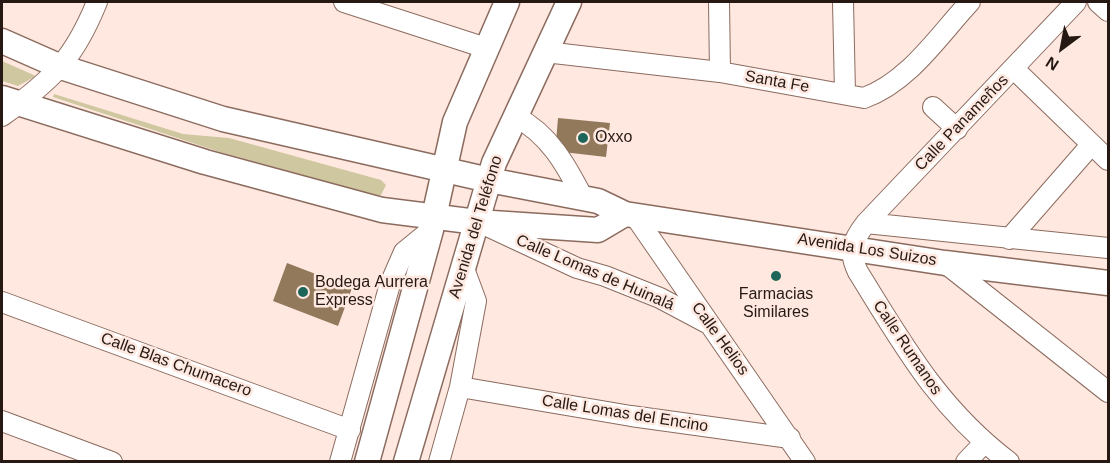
<!DOCTYPE html>
<meta charset="utf-8">
<style>
body{margin:0}
#map{position:relative;width:1110px;height:463px;overflow:hidden;background:#fee8df;font-family:Arial,sans-serif}
canvas{display:block}
.frame{position:absolute;inset:0;border:3px solid #261914;pointer-events:none}
.north{position:absolute;left:1032px;top:18px;width:60px;height:60px;-webkit-text-stroke:4px #fee8df;paint-order:stroke;rotate:212deg;font-size:16px;font-weight:700;line-height:24px;text-align:center;color:#261914}
.north::after{content:'';display:block;margin:auto;width:21px;height:27px;background:#261914;clip-path:polygon(50% 0,100% 100%,50% 72%,0 100%)}
</style>
<div id="map">
<canvas width="1110" height="463"></canvas>
<div class="frame"></div>
<div class="north">N</div>
</div>
<script>
const g = document.querySelector('canvas').getContext('2d');
g.lineJoin = 'round';
function fillPath(path, color) { g.fillStyle = color; g.fill(path, 'evenodd'); }
function trace(path, color, width, dash) { g.strokeStyle = color; g.lineWidth = width; g.lineCap = dash ? 'butt' : 'round'; g.setLineDash(dash || []); g.stroke(path); }
function drawText(font, color, halo, rows, align = 'center') {
  g.font = font + ' Arial,sans-serif'; g.lineWidth = 5; g.setLineDash([]); g.textBaseline = 'middle'; g.strokeStyle = halo; g.fillStyle = color; for (const [text, x, y, turn = 0] of rows) {
    g.save(); g.translate(x, y); g.rotate((+turn || 0) * Math.PI / 180); g.textAlign = isNaN(turn) ? turn : align; if (halo) g.strokeText(text, 0, 0); g.fillText(text, 0, 0); g.restore();
  }
}
fillPath(new Path2D(`
 M2,61L36,76L18,86L2,81Z
 M54,94L183,134L229,138L381,180L386,185L381,195H375L220,152L53,97Z`), '#cfc79f');
fillPath(new Path2D(`
 M558,118L610,123L606,157L563,152L556,142Z
 M287,263L352,288L338,326L273,301Z`), '#93795b');
const minor = new Path2D(`
 M344,2L486,48
 M719,2L720,72
 M843,2L845,93
 M1098,2L1108,11
 M545,52L720,72L864,98C909,82 939,35 970,2
 M1014,69L1108,160
 M933,107L957,129
 M2,116C52,80 74,59 97,2
 M516,117C549,134 566,165 583,198
 M635,216L805,462
 M866,223L1108,248
 M485,225L577,268L605,276L660,298L707,323
 M1009,239L1091,145
 M945,263L1108,392
 M2,302L350,430
 M460,387L631,416L790,438
 M2,421L112,462
 M340,462L390,284L404,252L431,230
 M439,462L460,387L476,301L463,266
 M966,462L984,443
 M1009,462C938,408 904,346 858,272C848,252 852,241 866,223L1076,2`);
const major = new Path2D(`
 M2,41L61,67L223,119L489,180L598,201L625,214L945,263L1108,283
 M2,98L205,162L382,210L477,222L598,230L625,214
 M367,462L431,230L455,122L507,2
 M406,462L494,163L569,2`);
trace(minor, '#8c6b5f', 22);
trace(major, '#8c6b5f', 27);
trace(minor, '#fff', 20);
trace(major, '#fff', 24);
for (const [x, y, r, color] of [
 [583,138,6,"#1e6559"],
 [776,276,6,"#1e6559"],
 [303,292,6,"#1e6559"]
]) { const dot = new Path2D(); dot.arc(x, y, r, 0, 2 * Math.PI); g.fillStyle = color; g.fill(dot); trace(dot, '#fee8df', 2); }
drawText('16px', '#261914', '#fee8df', [
 ["Santa Fe",777,82,10],
 ["Calle Panameños",962,123,-46],
 ["Avenida del Teléfono",476,227,-73],
 ["Avenida Los Suizos",867,250,9],
 ["Calle Lomas de Huinalá",595,273,23],
 ["Calle Helios",720,339,54],
 ["Calle Rumanos",907,348,56],
 ["Calle Blas Chumacero",176,365,20],
 ["Calle Lomas del Encino",625,414,9]
]);
drawText('16px', '#261914', '#fee8df', [
 ["Oxxo",595,138],
 ["Bodega Aurrera",315,283],
 ["Express",315,301],
 ["Farmacias",776,295,"center"],
 ["Similares",776,313,"center"]
], 'left');
</script>
